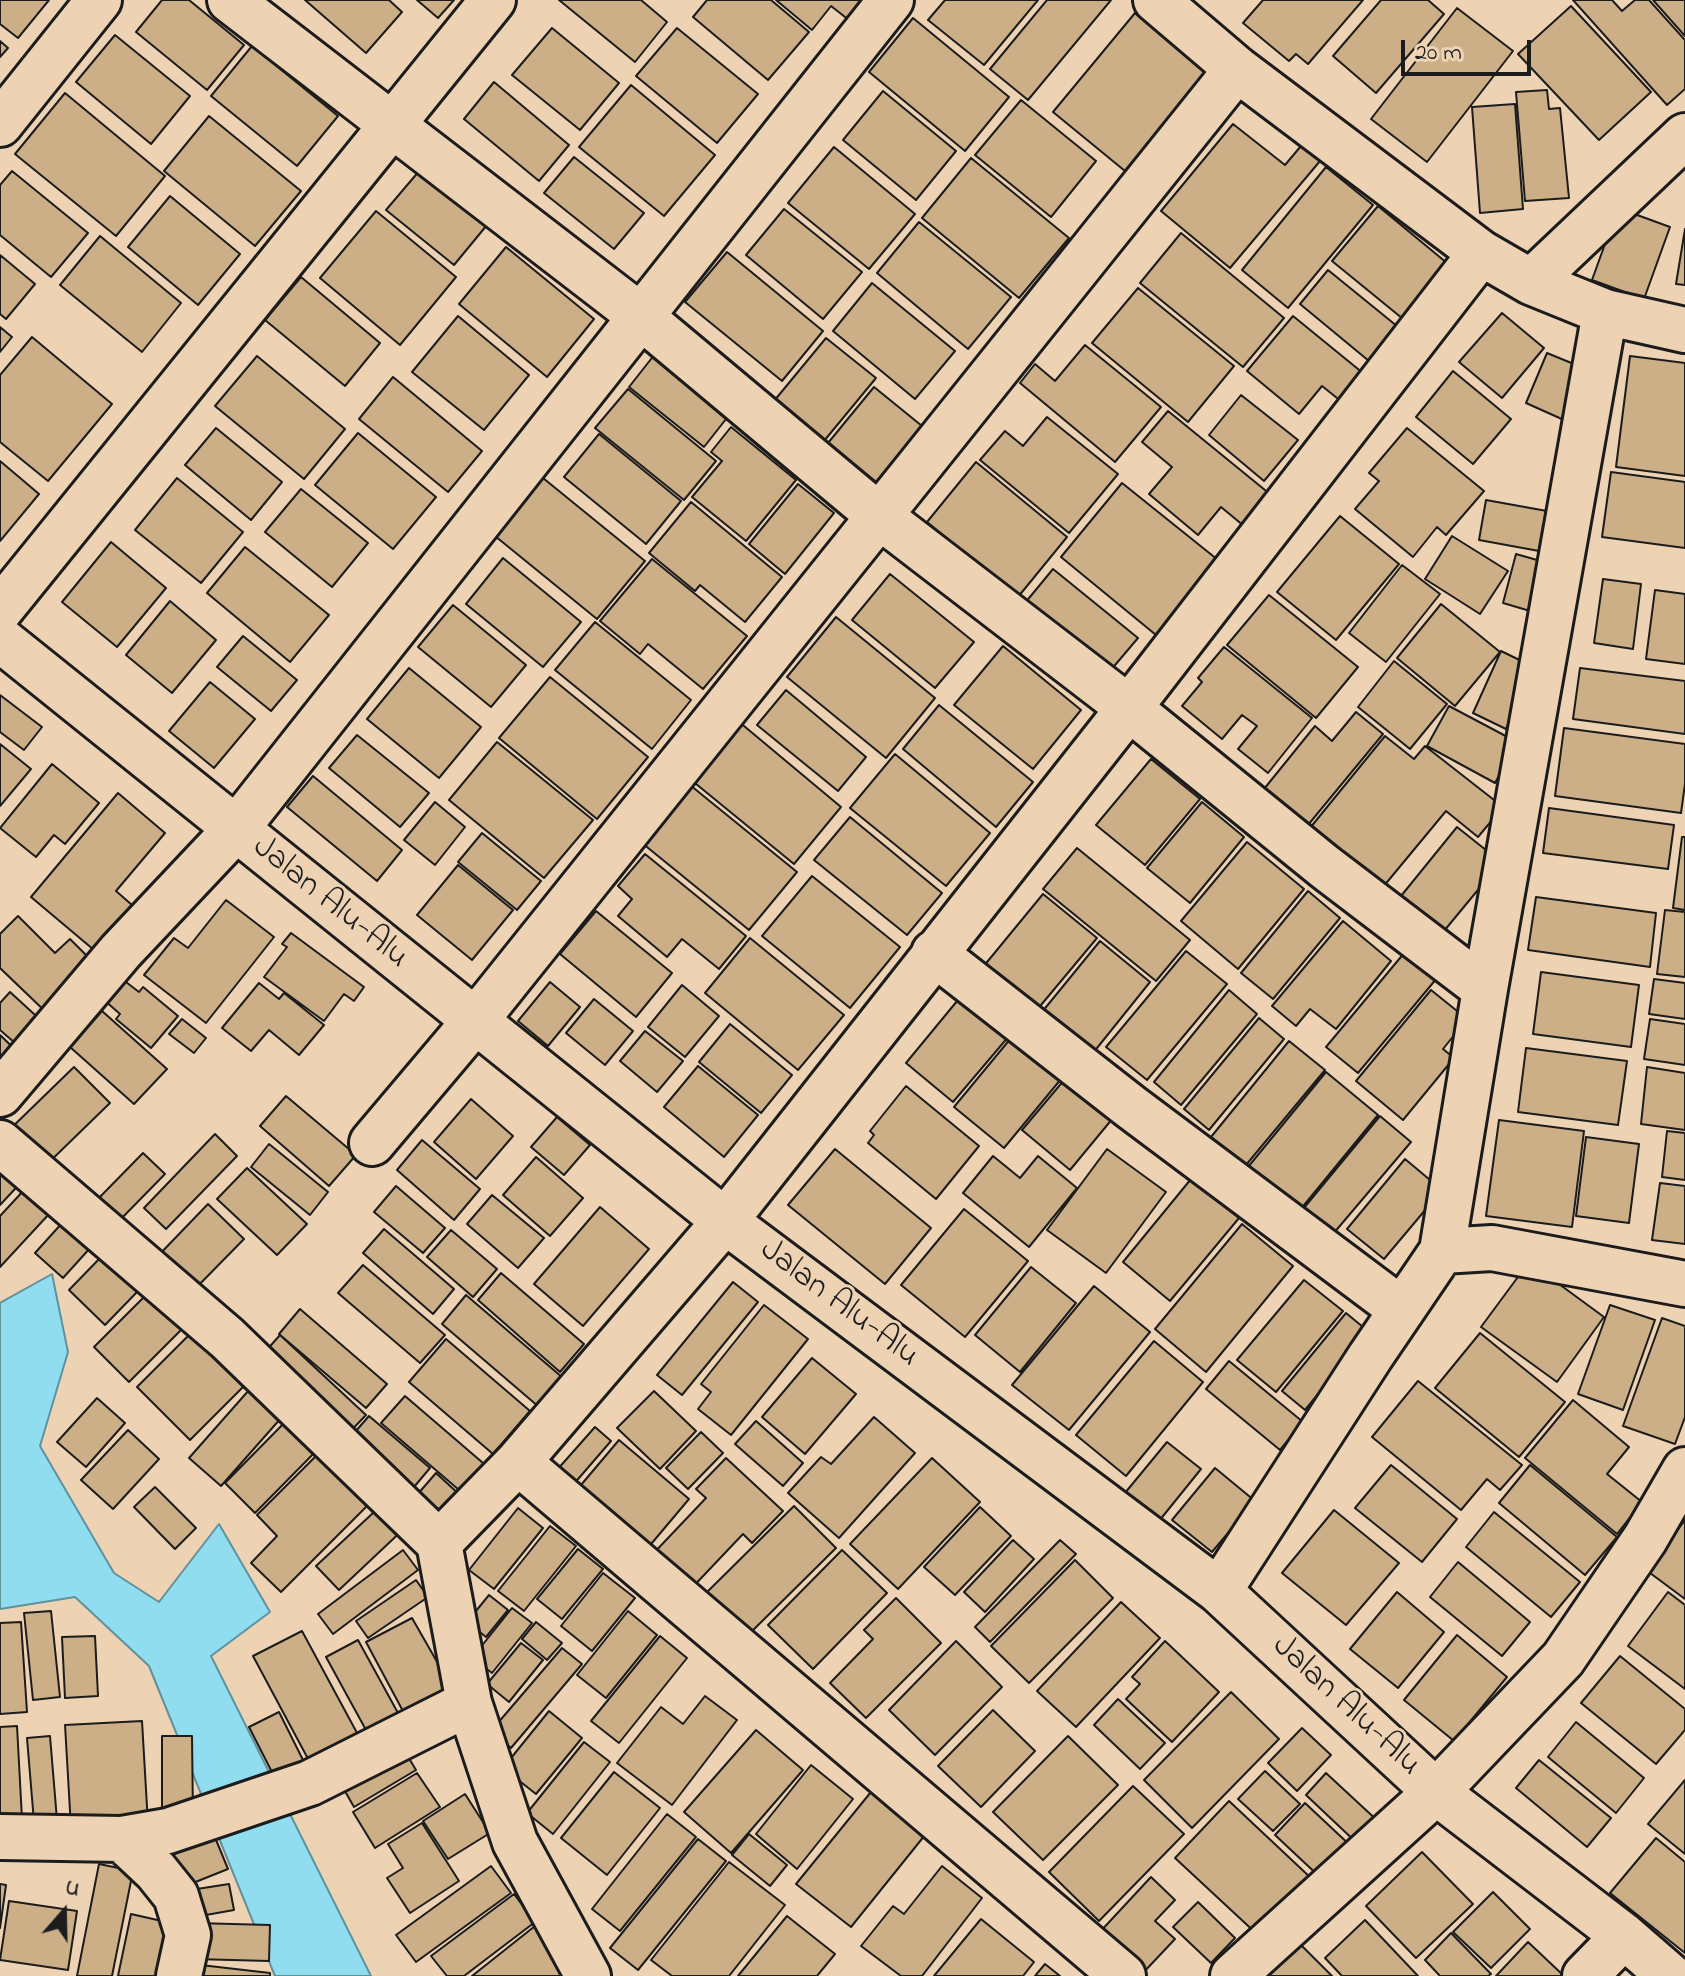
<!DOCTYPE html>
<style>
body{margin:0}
#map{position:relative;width:1685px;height:1976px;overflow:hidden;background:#edd3b4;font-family:"Indie Flower",sans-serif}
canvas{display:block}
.north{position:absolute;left:24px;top:1872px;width:80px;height:80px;-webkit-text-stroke:6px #edd3b4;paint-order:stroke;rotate:20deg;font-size:22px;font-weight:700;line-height:32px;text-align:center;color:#1c1c1c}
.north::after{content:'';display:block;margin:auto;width:28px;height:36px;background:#1c1c1c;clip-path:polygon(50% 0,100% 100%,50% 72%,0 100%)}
.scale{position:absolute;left:1401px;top:40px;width:130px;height:36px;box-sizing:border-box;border:4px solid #1c1c1c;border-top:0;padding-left:10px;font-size:24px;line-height:28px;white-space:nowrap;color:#1c1c1c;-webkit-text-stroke:6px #edd3b4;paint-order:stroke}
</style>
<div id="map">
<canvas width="1685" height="1976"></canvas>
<div class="north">U</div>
<div class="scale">20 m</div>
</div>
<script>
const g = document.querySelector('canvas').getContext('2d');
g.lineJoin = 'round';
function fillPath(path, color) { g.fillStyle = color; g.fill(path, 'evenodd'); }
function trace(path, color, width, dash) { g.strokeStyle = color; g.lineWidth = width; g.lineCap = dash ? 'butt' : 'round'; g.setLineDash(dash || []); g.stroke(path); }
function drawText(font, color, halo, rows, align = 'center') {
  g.font = font + ' "Indie Flower",sans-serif'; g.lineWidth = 6; g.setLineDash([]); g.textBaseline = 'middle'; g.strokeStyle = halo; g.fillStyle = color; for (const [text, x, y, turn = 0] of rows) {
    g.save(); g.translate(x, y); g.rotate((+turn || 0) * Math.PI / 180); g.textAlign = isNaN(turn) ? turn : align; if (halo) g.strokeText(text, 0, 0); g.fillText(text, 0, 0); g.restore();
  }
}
const water = new Path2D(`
 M52,1274L68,1352L40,1446L114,1573L159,1602L219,1524L270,1612L211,1656L371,1976H275L149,1666L75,1597L0,1609V1303Z`);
fillPath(water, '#90ddf0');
trace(water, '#62909b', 2);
const building = new Path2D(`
 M0,0H49L18,38L0,24Z
 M162,0H189L244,45L207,90L136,32Z
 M305,0H389L402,12L366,53Z
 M417,0H454L438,18Z
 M559,0H641L667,22L635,62Z
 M707,0H771L809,32L768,80L693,17Z
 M776,0H873L854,24L831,6L812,30Z
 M945,0H1038L984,65L928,20Z
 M1047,0H1111L1028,100L990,69Z
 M1263,0H1363L1308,64L1296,54L1289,61L1243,23Z
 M1381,0H1428L1444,14L1376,93L1333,56Z
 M1573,0H1612L1622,11L1635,0H1649L1685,40V89L1667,105Z
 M1653,0H1685V36Z
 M1571,6L1651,92L1599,140L1518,54Z
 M1457,8L1513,51L1427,162L1371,119Z
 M1135,13L1206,71L1125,171L1053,112Z
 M913,18L1009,97L965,151L869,72Z
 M552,28L619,83L580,130L512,75Z
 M677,28L758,94L717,143L636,76Z
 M115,35L190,96L151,144L76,82Z
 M0,41L8,48L0,57Z
 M252,46L338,116L297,166L211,96Z
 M494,82L569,145L539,181L464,119Z
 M631,85L715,155L664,216L579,147Z
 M1547,90L1549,109L1560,108L1569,198L1525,201L1516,92Z
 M883,91L956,151L916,200L843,140Z
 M65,93L165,176L116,236L15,154Z
 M1021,100L1096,161L1051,217L975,155Z
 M1515,104L1523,209L1480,213L1472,107Z
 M209,116L301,191L255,246L164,171Z
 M1233,124L1285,165L1301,146L1320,161L1230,268L1161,211Z
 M834,147L915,214L869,269L788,203Z
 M574,157L644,213L614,249L544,193Z
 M971,158L1069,238L1019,298L922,218Z
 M1326,167L1373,205L1288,308L1242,270Z
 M420,170L487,225L454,265L386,210Z
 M12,171L88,233L51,277L0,235V185Z
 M170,196L240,254L198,305L128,247Z
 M1378,206L1453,268L1408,323L1332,261Z
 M1618,208L1670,227L1644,299L1592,280Z
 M784,209L862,272L823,319L746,255Z
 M376,211L456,277L400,345L320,278Z
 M919,222L1011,297L968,349L877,273Z
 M1685,229V285L1676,284Z
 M1181,233L1284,318L1243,367L1140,283Z
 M100,236L181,303L142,352L60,285Z
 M506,247L594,319L547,377L459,304Z
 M727,252L823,331L782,381L685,302Z
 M0,255L35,284L6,319L0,314Z
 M1328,270L1403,331L1375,366L1300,304Z
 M301,277L380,343L345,386L265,320Z
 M872,283L955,351L915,399L833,331Z
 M1138,288L1234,366L1188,422L1092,343Z
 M1502,313L1544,348L1502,398L1459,362Z
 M458,316L529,375L484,430L412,372Z
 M1293,316L1369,378L1347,406L1322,386L1299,414L1247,371Z
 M0,327L12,337L0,352Z
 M32,337L112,404L48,481L0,442V375Z
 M826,338L876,378L824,441L774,401Z
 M1085,345L1161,407L1115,462L1020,383L1035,364L1055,381Z
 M1547,353L1586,369L1564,420L1526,403Z
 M655,354L730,414L704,447L629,387Z
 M257,356L345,429L304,479L215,406Z
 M1630,356L1685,363V476L1616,467Z
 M1453,371L1511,419L1473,464L1416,417Z
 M393,377L482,451L448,492L359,419Z
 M874,387L922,426L876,482L828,443Z
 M628,389L716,461L684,500L595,428Z
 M1241,395L1298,440L1264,481L1209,435Z
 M1168,411L1276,499L1250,531L1221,507L1198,535L1149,494L1172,467L1142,442Z
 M1047,417L1118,474L1069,533L980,460L1005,431L1023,446Z
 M731,427L796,480L746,541L692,497L722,461L711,452Z
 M216,428L282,482L251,520L185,465Z
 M1407,428L1484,491L1446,535L1437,527L1413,557L1355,509L1379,481L1369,473Z
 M358,433L436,497L393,549L315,485Z
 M599,434L681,501L646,544L564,477Z
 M0,461L39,494L0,541Z
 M976,462L1067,537L1018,597L927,522Z
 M1611,472L1685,482V548L1602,537Z
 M177,478L243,532L201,583L135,530Z
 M543,478L645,561L597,619L495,536Z
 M1122,483L1218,560L1156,635L1061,557Z
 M798,484L834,513L785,574L749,544Z
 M301,489L368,543L332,587L265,532Z
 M1486,500L1558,513L1550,553L1479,540Z
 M691,502L782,577L745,622L700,585L695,591L649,553Z
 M1340,516L1399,564L1336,640L1277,592Z
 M1452,536L1508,571L1480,614L1425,579Z
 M111,542L166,588L117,647L62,602Z
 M245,547L329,615L290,662L207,593Z
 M1516,554L1551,564L1537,613L1503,603Z
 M503,558L581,622L543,667L466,604Z
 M652,559L747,636L703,689L648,644L640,654L600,621Z
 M1402,565L1440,594L1386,662L1349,633Z
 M1053,569L1138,638L1110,671L1025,603Z
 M890,574L974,642L935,688L852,620Z
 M1603,579L1641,584L1633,649L1594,643Z
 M1655,590L1685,594V664L1646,659Z
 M1269,595L1358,667L1316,718L1227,645Z
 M170,601L216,640L172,693L126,655Z
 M1441,604L1500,652L1455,706L1397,658Z
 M453,605L526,665L491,707L418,647Z
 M836,617L935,698L886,758L787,677Z
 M595,622L691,700L652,749L555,670Z
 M243,636L297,680L271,711L217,667Z
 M1003,646L1081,710L1033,769L954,705Z
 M1224,647L1312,718L1268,773L1238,749L1257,726L1242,715L1222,739L1182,706L1202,682L1198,678Z
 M1501,651L1534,667L1506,729L1473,713Z
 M1394,661L1447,704L1410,749L1358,707Z
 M409,668L481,727L439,778L367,719Z
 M1580,668L1685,681V734L1573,719Z
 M550,677L648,757L597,819L499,738Z
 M210,682L255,719L214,768L169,731Z
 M786,690L866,757L838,791L757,725Z
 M0,695L42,727L24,750L0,732Z
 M939,705L1033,782L996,827L903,749Z
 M1449,706L1517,742L1495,783L1427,746Z
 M1356,712L1383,734L1308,825L1264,789L1315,726L1332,741Z
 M738,721L841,807L794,864L690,779Z
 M1564,728L1685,744V784L1681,813L1555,796Z
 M357,735L429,793L400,827L329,768Z
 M1385,736L1414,759L1425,746L1503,807L1478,837L1446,811L1383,887L1310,828Z
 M497,742L593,820L544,878L449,800Z
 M0,744L31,769L0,806Z
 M895,754L990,833L946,886L850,808Z
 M1151,759L1200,799L1145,865L1096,825Z
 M52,764L99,803L65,844L54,835L36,857L0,828Z
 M313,776L402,850L377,881L287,807Z
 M690,785L797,872L749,930L642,843Z
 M118,793L165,833L116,891L132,905L94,950L31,897Z
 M435,802L465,827L435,865L404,840Z
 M1202,802L1244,837L1190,903L1147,868Z
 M1549,808L1674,825L1668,869L1543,853Z
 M850,817L942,893L907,935L814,860Z
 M1457,827L1501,862L1444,931L1401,896Z
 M482,833L541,881L517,910L458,862Z
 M1682,837H1685V910L1673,908Z
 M1247,842L1304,889L1238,969L1181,921Z
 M1077,848L1190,940L1156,981L1043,889Z
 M645,854L746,936L719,969L682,939L667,957L618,916L632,899L618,886Z
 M458,865L513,910L472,960L417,915Z
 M812,876L900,947L850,1008L762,936Z
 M1308,891L1340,918L1273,999L1241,973Z
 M1043,894L1097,938L1036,1011L983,967Z
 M1536,897L1656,913L1650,967L1528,950Z
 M226,900L274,937L206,1023L144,975L174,938L188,948Z
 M1665,910L1685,912V977L1657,974Z
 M596,911L672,973L636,1017L560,954Z
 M18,916L55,953L70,939L98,967L50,1016L0,968V934Z
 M1343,921L1391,961L1336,1029L1310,1009L1296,1026L1272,1006Z
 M291,933L364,987L354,1001L344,994L324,1021L264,977L287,947L282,944Z
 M750,938L844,1015L798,1070L705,993Z
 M1100,941L1150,982L1093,1053L1042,1012Z
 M1186,951L1227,984L1147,1080L1106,1047Z
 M1405,952L1437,978L1358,1073L1326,1047Z
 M1541,972L1639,985L1631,1047L1533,1034Z
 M122,979L139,992L143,987L178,1016L151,1048L116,1019L120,1014L104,1000Z
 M1654,979L1685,983V1019L1649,1014Z
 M550,982L580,1007L548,1046L518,1021Z
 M259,983L279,999L284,993L324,1025L299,1055L269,1030L251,1051L222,1028Z
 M682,985L719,1016L685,1057L648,1027Z
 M967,989L1015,1029L953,1102L906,1063Z
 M1229,990L1257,1014L1181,1105L1154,1082Z
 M1431,990L1467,1019L1443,1049L1454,1058L1403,1120L1356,1081Z
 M10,992L46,1025L23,1050L0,1030V1003Z
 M594,999L633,1031L605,1065L566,1033Z
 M102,1011L167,1069L134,1104L70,1047Z
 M1259,1018L1284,1039L1209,1130L1184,1109Z
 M182,1019L206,1038L194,1053L169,1034Z
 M1650,1019L1685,1024V1065L1644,1059Z
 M730,1024L792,1075L761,1113L699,1062Z
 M645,1031L683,1061L657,1092L620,1061Z
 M1016,1032L1066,1073L1004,1148L954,1107Z
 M0,1035L23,1057L0,1081Z
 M1289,1041L1325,1070L1246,1165L1211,1137Z
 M1526,1048L1627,1061L1618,1125L1518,1112Z
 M698,1066L758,1115L724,1157L664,1107Z
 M74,1067L110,1103L40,1171L4,1135Z
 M1647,1067L1685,1073V1130L1641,1124Z
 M1326,1072L1378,1115L1300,1210L1248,1167Z
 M1065,1079L1113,1118L1070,1170L1022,1130Z
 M906,1086L979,1146L936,1199L868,1143L874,1135L870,1131Z
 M286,1096L356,1155L329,1186L260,1126Z
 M471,1099L513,1136L476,1179L434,1142Z
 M1380,1116L1411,1142L1333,1234L1303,1209Z
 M557,1117L590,1145L564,1175L531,1147Z
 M1499,1120L1584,1131L1572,1227L1486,1216Z
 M1667,1131L1685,1133V1180L1662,1177Z
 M215,1134L237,1156L166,1229L144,1208Z
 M1586,1137L1639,1144L1629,1223L1576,1216Z
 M422,1140L480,1189L454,1220L397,1170Z
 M269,1144L328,1192L310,1215L251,1167Z
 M835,1149L931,1228L885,1284L788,1205Z
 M1107,1149L1166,1192L1106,1273L1047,1230Z
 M0,1153L27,1176L0,1205Z
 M143,1153L165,1174L116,1224L94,1203Z
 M993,1156L1020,1178L1038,1156L1077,1188L1029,1247L963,1193Z
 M536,1157L583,1198L550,1236L503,1195Z
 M1405,1159L1442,1190L1384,1259L1347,1229Z
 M247,1168L307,1224L277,1255L217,1199Z
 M1191,1179L1239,1218L1170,1301L1123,1262Z
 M1660,1183L1685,1186V1244L1652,1240Z
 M396,1186L445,1228L423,1253L374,1212Z
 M25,1189L50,1213L0,1267V1216Z
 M492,1195L544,1238L518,1268L467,1224Z
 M208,1204L244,1239L191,1293L155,1259Z
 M600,1207L649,1249L583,1326L534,1284Z
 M964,1209L1028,1261L965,1337L901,1285Z
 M63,1222L91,1247L63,1278L35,1253Z
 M1242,1224L1293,1266L1206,1372L1155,1329Z
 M384,1229L454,1289L433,1314L363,1253Z
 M451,1230L497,1269L473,1297L427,1257Z
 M102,1256L138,1291L105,1325L69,1290Z
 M1529,1262L1604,1317L1557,1382L1481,1327Z
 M363,1265L445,1335L420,1363L338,1293Z
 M1031,1267L1076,1303L1020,1372L975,1335Z
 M501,1273L584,1344L560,1372L478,1300Z
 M1304,1280L1343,1311L1276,1392L1237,1360Z
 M733,1282L758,1302L682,1395L657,1375Z
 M1094,1286L1150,1332L1069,1430L1012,1385Z
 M152,1289L187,1324L129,1382L94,1347Z
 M466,1295L563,1378L539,1407L442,1324Z
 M764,1305L808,1339L731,1435L698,1409L711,1392L701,1384Z
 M1610,1305L1655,1320L1623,1410L1578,1394Z
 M300,1309L387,1384L366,1408L279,1334Z
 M1346,1313L1369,1332L1305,1410L1282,1391Z
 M1662,1318L1685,1326V1417L1675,1444L1623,1426Z
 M199,1325L252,1378L190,1440L137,1387Z
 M1480,1333L1565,1402L1519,1457L1435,1388Z
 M280,1335L366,1415L342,1440L257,1361Z
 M446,1339L530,1411L493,1454L409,1382Z
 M1154,1341L1203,1382L1126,1476L1076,1435Z
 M812,1358L856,1394L805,1454L762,1417Z
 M1229,1361L1303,1422L1280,1450L1206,1389Z
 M257,1381L289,1409L221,1486L189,1458Z
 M1418,1381L1522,1465L1500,1490L1487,1479L1461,1510L1372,1437Z
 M654,1391L696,1431L660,1469L617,1428Z
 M405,1396L490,1469L466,1496L381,1423Z
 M97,1398L125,1423L86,1467L57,1442Z
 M1573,1400L1629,1447L1607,1474L1642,1502L1617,1534L1525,1458Z
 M293,1414L323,1444L255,1513L225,1483Z
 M369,1416L430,1468L403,1500L342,1447Z
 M874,1417L915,1453L839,1538L788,1493L821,1457L831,1464Z
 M756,1421L803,1463L783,1486L735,1444Z
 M595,1427L611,1441L566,1493L549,1479Z
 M128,1430L159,1459L113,1509L81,1480Z
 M701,1432L723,1453L688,1489L666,1468Z
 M619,1440L689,1499L641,1556L570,1498Z
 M1167,1442L1201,1469L1155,1526L1120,1499Z
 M325,1447L375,1498L281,1592L251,1563L277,1536L257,1515Z
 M726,1458L783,1511L752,1543L743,1534L687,1593L650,1557L706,1498L696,1489Z
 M932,1458L980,1502L898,1589L850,1544Z
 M1391,1465L1457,1519L1422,1562L1355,1508Z
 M1530,1465L1617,1537L1585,1575L1499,1503Z
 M1215,1468L1255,1501L1212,1552L1172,1520Z
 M436,1473L461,1496L436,1525L410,1503Z
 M155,1487L196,1528L175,1549L134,1507Z
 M387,1500L409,1524L339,1590L316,1566Z
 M794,1506L836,1548L739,1644L697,1602Z
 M980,1507L1011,1536L955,1595L924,1567Z
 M518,1508L543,1528L494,1589L469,1570Z
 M1334,1510L1399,1563L1346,1625L1282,1573Z
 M1494,1512L1580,1582L1551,1617L1466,1547Z
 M1685,1520V1599L1646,1570Z
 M550,1526L576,1546L524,1611L498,1591Z
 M1013,1540L1034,1559L985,1612L964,1592Z
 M1060,1540L1076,1554L990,1642L975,1627Z
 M578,1549L603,1569L562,1619L537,1599Z
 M403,1550L418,1570L333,1634L318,1614Z
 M842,1550L887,1593L813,1669L768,1625Z
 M1075,1560L1113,1598L1029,1683L991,1646Z
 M1458,1562L1530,1622L1502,1656L1430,1597Z
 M603,1573L635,1598L592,1651L561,1626Z
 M416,1580L428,1597L368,1638L356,1621Z
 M1397,1592L1444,1632L1398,1688L1350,1649Z
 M1668,1592L1685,1605V1689L1628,1646Z
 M489,1595L508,1610L486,1637L467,1622Z
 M896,1598L941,1643L866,1718L830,1683L873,1639L864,1630Z
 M1121,1602L1160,1638L1076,1727L1037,1691Z
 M512,1608L532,1623L492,1673L472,1658Z
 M51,1611L60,1697L33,1700L24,1613Z
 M628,1611L657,1635L606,1698L577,1675Z
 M412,1618L452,1688L404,1713L366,1642Z
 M21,1622L27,1712L0,1714V1623Z
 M536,1622L562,1643L547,1660L522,1639Z
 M302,1631L363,1744L314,1770L253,1656Z
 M1457,1635L1507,1677L1454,1741L1404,1700Z
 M95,1636L98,1696L65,1698L62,1637Z
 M660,1636L687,1658L619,1743L591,1721Z
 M358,1640L398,1713L366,1730L326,1657Z
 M956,1641L1002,1687L935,1755L889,1710Z
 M1165,1641L1219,1692L1172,1742L1126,1699L1140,1684L1132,1677Z
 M521,1643L543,1660L509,1702L487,1684Z
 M562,1648L582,1664L511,1748L491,1731Z
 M1620,1656L1685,1709V1730L1656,1764L1581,1703Z
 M1231,1692L1279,1739L1192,1828L1144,1780Z
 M705,1696L737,1720L672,1805L617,1763L661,1707L683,1724Z
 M1118,1699L1165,1743L1140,1769L1094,1725Z
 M993,1710L1035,1751L981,1807L938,1766Z
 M549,1711L582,1738L536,1794L503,1768Z
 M279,1712L306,1766L276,1780L249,1727Z
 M142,1721L148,1824L71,1828L65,1725Z
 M1576,1722L1644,1778L1616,1813L1548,1757Z
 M17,1726L22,1819L0,1820V1727Z
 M1302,1728L1331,1755L1297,1791L1268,1763Z
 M756,1730L803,1770L731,1853L684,1812Z
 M50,1736L57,1820L34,1822L27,1738Z
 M162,1736H192L193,1817H162Z
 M1068,1736L1118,1785L1043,1860L993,1812Z
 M584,1742L610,1762L553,1834L527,1813Z
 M404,1750L416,1770L354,1807L342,1786Z
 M1539,1760L1611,1818L1587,1847L1516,1788Z
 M811,1765L853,1799L797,1869L756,1834Z
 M1265,1771L1300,1804L1273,1831L1238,1799Z
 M614,1772L660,1808L607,1875L561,1838Z
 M417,1773L440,1807L375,1848L353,1812Z
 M1326,1773L1381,1824L1360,1846L1306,1795Z
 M1685,1780V1854L1648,1824Z
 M1133,1786L1184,1834L1099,1921L1049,1872Z
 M871,1792L925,1835L851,1927L796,1884Z
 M465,1794L490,1833L448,1859L423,1821Z
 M1229,1801L1312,1879L1259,1936L1175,1858Z
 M1305,1803L1353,1848L1323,1880L1275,1835Z
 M667,1814L696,1837L620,1931L592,1909Z
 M422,1823L459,1881L410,1913L387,1878L403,1868L388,1844Z
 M749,1834L787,1865L770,1886L732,1855Z
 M214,1835L228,1869L178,1889L164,1854Z
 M1656,1838L1685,1862V1953L1610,1893Z
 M698,1839L726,1861L638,1970L610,1948Z
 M1422,1852L1473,1904L1416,1958L1366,1906Z
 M729,1862L785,1905L729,1976H672L651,1960Z
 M99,1864L133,1871L112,1976H77Z
 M491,1866L511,1893L416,1962L396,1935Z
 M942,1866L982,1898L922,1976H901L861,1946L893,1906L904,1914Z
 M1151,1877L1175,1900L1155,1921L1175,1939L1142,1974L1098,1934Z
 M0,1884L6,1885L0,1928Z
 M229,1884L234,1910L189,1918L184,1891Z
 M1493,1892L1530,1929L1491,1968L1453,1932Z
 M514,1894L535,1922L464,1976H447L431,1956Z
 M9,1901L77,1911L68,1970L0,1960Z
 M1198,1902L1235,1938L1211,1963L1173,1927Z
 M131,1914L184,1926L173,1976H118Z
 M787,1916L835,1954L817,1976H738Z
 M981,1919L1034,1962L1023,1976H934Z
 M1365,1920L1418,1976H1342L1325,1958Z
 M195,1923L270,1925L269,1961L194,1959Z
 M535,1926L575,1976H472Z
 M1451,1933L1491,1974L1488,1976H1440L1425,1960Z
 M1295,1939L1332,1976H1257Z
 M1528,1942L1564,1976H1496Z
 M192,1964L270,1973V1976H191Z
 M1045,1964L1060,1976H1035Z`);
fillPath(building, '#ccaf86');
trace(building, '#1c1c1c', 2);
const minor = new Path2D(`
 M230,0L639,315L878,515L1129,708L1325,867L1485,989
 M1156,0L1237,69L1481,253L1531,282L1605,312L1685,330
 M0,124L99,0
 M1531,282L1685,136
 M0,610L493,0
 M0,639L725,1221L1219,1591L1436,1792L1624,1936L1670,1976
 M934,953L1131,1107L1402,1310
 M0,1094L121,951L236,829L891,0
 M0,1143L227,1338L439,1543
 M372,1143L475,1021L1237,69
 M1442,1251L1492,1248L1685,1284
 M518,1462L1123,1976
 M1219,1591L1370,1357L1442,1251L1485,989L1605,312
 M0,1837L122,1839L168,1831L310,1783L469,1703
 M122,1839L156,1871L176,1896L188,1935L179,1976
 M588,1976L515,1842L469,1703L439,1543L518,1462L725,1221L1129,708L1481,253
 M1233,1976L1436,1792L1563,1659L1645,1539L1685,1470
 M1585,1976L1624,1936`);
trace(minor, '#1c1c1c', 50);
trace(minor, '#edd3b4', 44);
drawText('34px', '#1c1c1c', '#edd3b4', [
 ["Jalan Alu-Alu",329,904,39],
 ["Jalan Alu-Alu",838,1305,37],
 ["Jalan Alu-Alu",1345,1707,43]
]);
</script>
